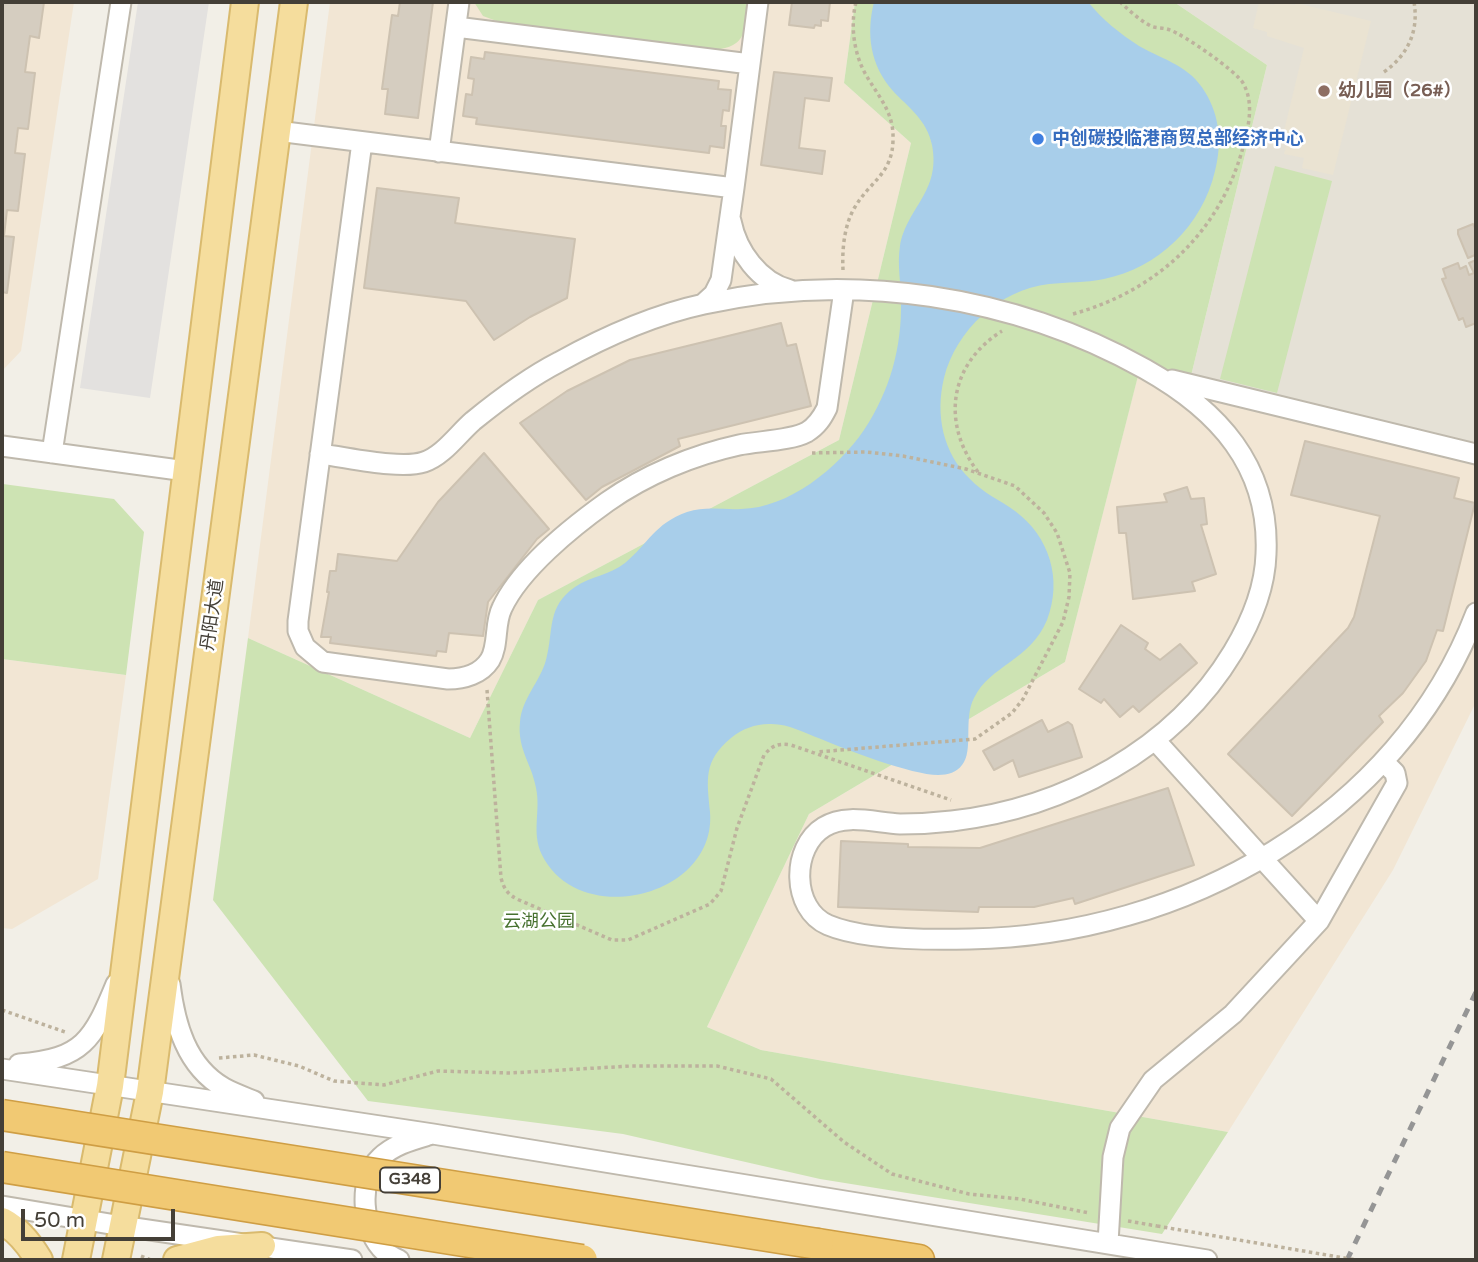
<!DOCTYPE html>
<meta charset="utf-8">
<style>
body{margin:0}
#map{position:relative;width:1478px;height:1262px;overflow:hidden;background:#f2efe7;font-family:"Varela Round",sans-serif}
canvas{display:block}
.frame{position:absolute;inset:0;border:4px solid #443f37;pointer-events:none}
.scale{position:absolute;left:21px;top:1209px;width:154px;height:32px;box-sizing:border-box;border:4px solid #443f37;border-top:0;padding-left:9px;font-size:21px;line-height:24px;white-space:nowrap;color:#443f37;-webkit-text-stroke:5px #fff;paint-order:stroke}
</style>
<div id="map">
<canvas width="1478" height="1262"></canvas>
<div class="frame"></div>
<div class="scale">50 m</div>
</div>
<script>
const g = document.querySelector('canvas').getContext('2d');
g.lineJoin = 'round';
function fillPath(path, color) { g.fillStyle = color; g.fill(path, 'evenodd'); }
function trace(path, color, width, dash) { g.strokeStyle = color; g.lineWidth = width; g.lineCap = dash ? 'butt' : 'round'; g.setLineDash(dash || []); g.stroke(path); }
function drawText(font, color, halo, rows, align = 'center') {
  g.font = font + ' "Varela Round","Noto Sans SC",sans-serif'; g.lineWidth = 5; g.setLineDash([]); g.textBaseline = 'middle'; g.strokeStyle = halo; g.fillStyle = color; for (const [text, x, y, turn = 0] of rows) {
    g.save(); g.translate(x, y); g.rotate((+turn || 0) * Math.PI / 180); g.textAlign = isNaN(turn) ? turn : align; if (halo) g.strokeText(text, 0, 0); g.fillText(text, 0, 0); g.restore();
  }
}
fillPath(new Path2D(`
 M1174,2H1476V454L1189,384L1267,65Z`), '#e5e1d6');
fillPath(new Path2D(`
 M2,2H74L21,351L2,371Z
 M330,2H855L844,83L911,143L839,440L538,600L470,738L248,638Z
 M1139,371L1476,454V702L1393,870L1228,1132L761,1050L707,1027L809,814L1065,662Z
 M2,659L126,675L98,879L12,929L2,928Z`), '#f2e6d4');
fillPath(new Path2D(`
 M1259,2L1274,5L1275,2L1295,5L1296,3L1371,21L1333,175L1302,168L1304,158L1284,154L1289,136L1283,135L1304,48L1267,36V32L1253,28Z`), '#eae3d2');
fillPath(new Path2D(`
 M474,2H749C745,35 745,49 708,50L502,23L483,16Z
 M855,2H1174L1267,65L1189,384L1139,372L1065,662L809,814L707,1027L761,1050L1228,1132L1162,1234L820,1179L623,1134L368,1101L213,900L248,638L470,738L538,600L839,440L911,143L844,83Z
 M1275,166L1332,181L1277,393L1220,379Z
 M3,484L114,499L144,532L126,675L2,659Z`), '#cde3b3');
fillPath(new Path2D(`
 M138,2H209L150,398L80,388Z`), '#e3e1df');
fillPath(new Path2D(`
 M874,2H1088C1103,20 1119,33 1139,46C1164,60 1190,66 1205,92C1220,116 1222,144 1215,171C1202,226 1158,268 1104,279C1085,283 1067,282 1049,284C999,290 956,330 944,378C935,415 943,453 970,479C983,493 1000,500 1015,511C1049,536 1063,579 1047,620C1030,661 990,665 974,698C963,719 974,751 962,765C957,772 948,775 938,775C912,775 847,750 821,739C804,733 788,723 769,724C755,724 742,729 731,738C703,761 707,780 710,812C717,897 579,930 542,855C531,832 541,811 536,788C532,764 517,749 520,722C522,698 540,682 546,660C554,631 546,607 575,587C591,576 610,575 625,563C649,543 654,524 687,512C706,506 723,510 741,509C789,508 838,468 864,430C890,391 902,347 901,301C901,282 897,265 900,246C907,207 941,192 932,145C927,120 909,108 893,91C870,65 866,34 874,2Z`), '#a8ceea');
const building = new Path2D(`
 M2,2H44L39,38L30,36L25,72L35,73L28,129L18,128L15,153L25,154L18,211L7,210L4,236L14,237L7,293L2,292Z
 M400,2H433L418,118L385,114L388,89H382L392,15L398,16Z
 M792,2H830L828,21L821,20V26L815,25L814,28L789,25Z
 M485,52L719,81L718,89L731,90L729,111L723,110L721,126H726L724,148L710,146L709,153L476,124L477,118L463,116L466,94L472,95L474,79L468,78L471,57L484,59Z
 M774,72L832,78L829,101L805,98L799,148L825,151L822,174L761,165Z
 M377,188L459,198L455,223L575,239L567,298L530,317L494,340L466,301L364,288Z
 M1473,224L1476,230V258L1475,255L1468,258L1458,234V230Z
 M1476,260V323L1466,327L1463,318L1459,320L1442,279L1446,278L1443,269L1458,263L1460,269L1466,266L1469,275L1474,273L1469,263Z
 M781,323L787,346L796,344L811,406L678,439L680,446L602,487L586,500L520,423L567,391L630,360Z
 M1305,441L1459,478L1454,498L1475,503L1443,631L1437,630L1426,661L1403,693L1379,716L1383,722L1292,816L1228,754L1348,628L1354,617L1380,516L1291,495Z
 M484,453L549,529L537,539L488,602L483,636L449,633L446,652L437,651L436,656L330,643L331,637H321L329,592H327L330,571H336L338,554L397,561L438,502Z
 M1187,487L1191,499L1204,498L1207,524L1201,525L1216,574L1192,582L1195,591L1133,599L1126,533H1119L1117,507L1167,502L1164,494Z
 M1121,625L1148,643L1145,649L1160,660L1180,644L1197,663L1139,712L1133,706L1120,717L1104,699L1101,703L1079,689Z
 M1042,720L1048,732L1068,722L1072,725L1082,757L1019,777L1013,760L994,770L983,751Z
 M1168,788L1194,865L1075,904L1073,898L1034,907H979L978,912L838,907L841,841L908,844V847L980,848Z`);
fillPath(building, '#d5cdc0');
trace(building, '#cdc2b1', 2);
const minor = new Path2D(`
 M456,27L750,64
 M277,131L734,188L758,2
 M362,142L298,621V631L305,647L323,662L448,679C464,679 481,674 490,660C499,645 494,624 502,608C520,569 572,527 607,502C645,475 693,455 739,445C758,441 790,441 807,432C817,426 822,418 827,408L844,290
 M439,152L459,2
 M731,221C737,251 759,282 790,290
 M703,304L714,294L721,280L734,188
 M1172,380L1476,454
 M2,446L186,471
 M52,453L121,2
 M320,454C347,457 400,470 424,462C443,456 458,434 473,421C500,399 528,378 559,362C604,337 653,315 704,304C852,271 1013,295 1145,369C1218,410 1270,466 1266,554C1265,590 1251,622 1233,652C1174,750 1064,808 952,821C935,823 918,824 900,824C876,823 846,813 824,827C791,847 791,909 828,925C863,940 931,940 970,939C1182,936 1398,817 1476,613
 M1155,740L1319,921
 M170,984C175,1024 186,1066 224,1088C233,1093 244,1097 254,1101
 M19,1064C83,1059 93,1040 116,984
 M2,1069L433,1134L1207,1260
 M2,1206L122,1226L352,1260
 M1108,1243L1113,1157L1120,1128L1153,1080L1233,1014L1319,921L1397,783L1395,773L1384,762
 M399,1260C395,1258 389,1255 385,1252C362,1232 357,1179 380,1158C393,1145 412,1140 429,1135`);
const major = new Path2D(`
 M2,1221C17,1229 30,1245 39,1260
 M76,1260L110,1086L245,2
 M116,1260L150,1092L294,2
 M177,1260L218,1249L262,1246`);
const highway = new Path2D(`
 M818,1244L919,1260`);
trace(minor, '#bfb9ad', 23);
trace(major, '#d9ba6e', 30);
trace(highway, '#cf9e44', 33);
trace(new Path2D(`
 M1384,72C1408,55 1419,31 1414,2
 M843,270C842,250 844,225 855,207C870,181 893,174 893,139C894,112 878,96 866,75C854,54 850,26 856,2
 M1073,314C1156,291 1218,234 1242,151C1248,129 1255,104 1243,83C1235,70 1184,35 1170,30C1163,27 1155,29 1149,25C1138,19 1129,10 1120,2
 M812,453L866,452L903,456L966,469L1015,486L1044,513L1057,533L1070,573L1069,597L1063,622L1023,699L1012,713L975,739L817,752
 M978,472C941,423 949,364 1002,331
 M487,690L501,878C504,889 508,895 519,900L612,940H628L710,904L721,891L737,828L764,755C773,745 778,743 791,745L951,800
 M2,1010L65,1032
 M219,1058L254,1055L299,1066L334,1081L384,1085L438,1071L510,1073L631,1066H717L771,1079L844,1142L892,1174L969,1194L1020,1199L1089,1213
 M1128,1221L1157,1226
 M141,1256L151,1260`), '#bdb29d', 3.5, [3.5, 3.5]);
trace(minor, '#fff', 19);
trace(major, '#f5dd9d', 26);
trace(highway, '#f1c973', 30);
trace(new Path2D(`
 M1347,1260L1476,992`), '#959595', 5, [9, 9]);
const highwayBridge = new Path2D(`
 M2,1115L818,1244
 M2,1167L582,1260`);
trace(highwayBridge, '#cf9e44', 33, []);
trace(new Path2D(`
 M1157,1226L1356,1260`), '#bdb29d', 3.5, [3.5, 3.5]);
trace(highwayBridge, '#f1c973', 30);
for (const [x, y, r, color] of [
 [1324,91,7,"#8d6e63"],
 [1038,139,7,"#3f7fe0"]
]) { const dot = new Path2D(); dot.arc(x, y, r, 0, 2 * Math.PI); g.fillStyle = color; g.fill(dot); trace(dot, '#fff', 2.5); }
for (const [x, y, w] of [
 [410,1180,60]
]) { const box = new Path2D(); box.roundRect(x - w / 2, y - 12.5, w, 25, 5); g.fillStyle = '#fff'; g.fill(box); trace(box, '#443f37', 2); }
drawText('bold 16px', '#443f37', null, [
 ["G348",410,1180]
]);
drawText('bold 18px', '#785e54', '#fff', [
 ["幼儿园（26#）",1338,91]
], 'left');
drawText('bold 18px', '#366cbe', '#fff', [
 ["中创碳投临港商贸总部经济中心",1052,139]
], 'left');
drawText('18px', '#443f37', '#fff', [
 ["丹阳大道",213,615,-82]
]);
drawText('18px', '#47712f', '#fff', [
 ["云湖公园",539,922]
]);
</script>
